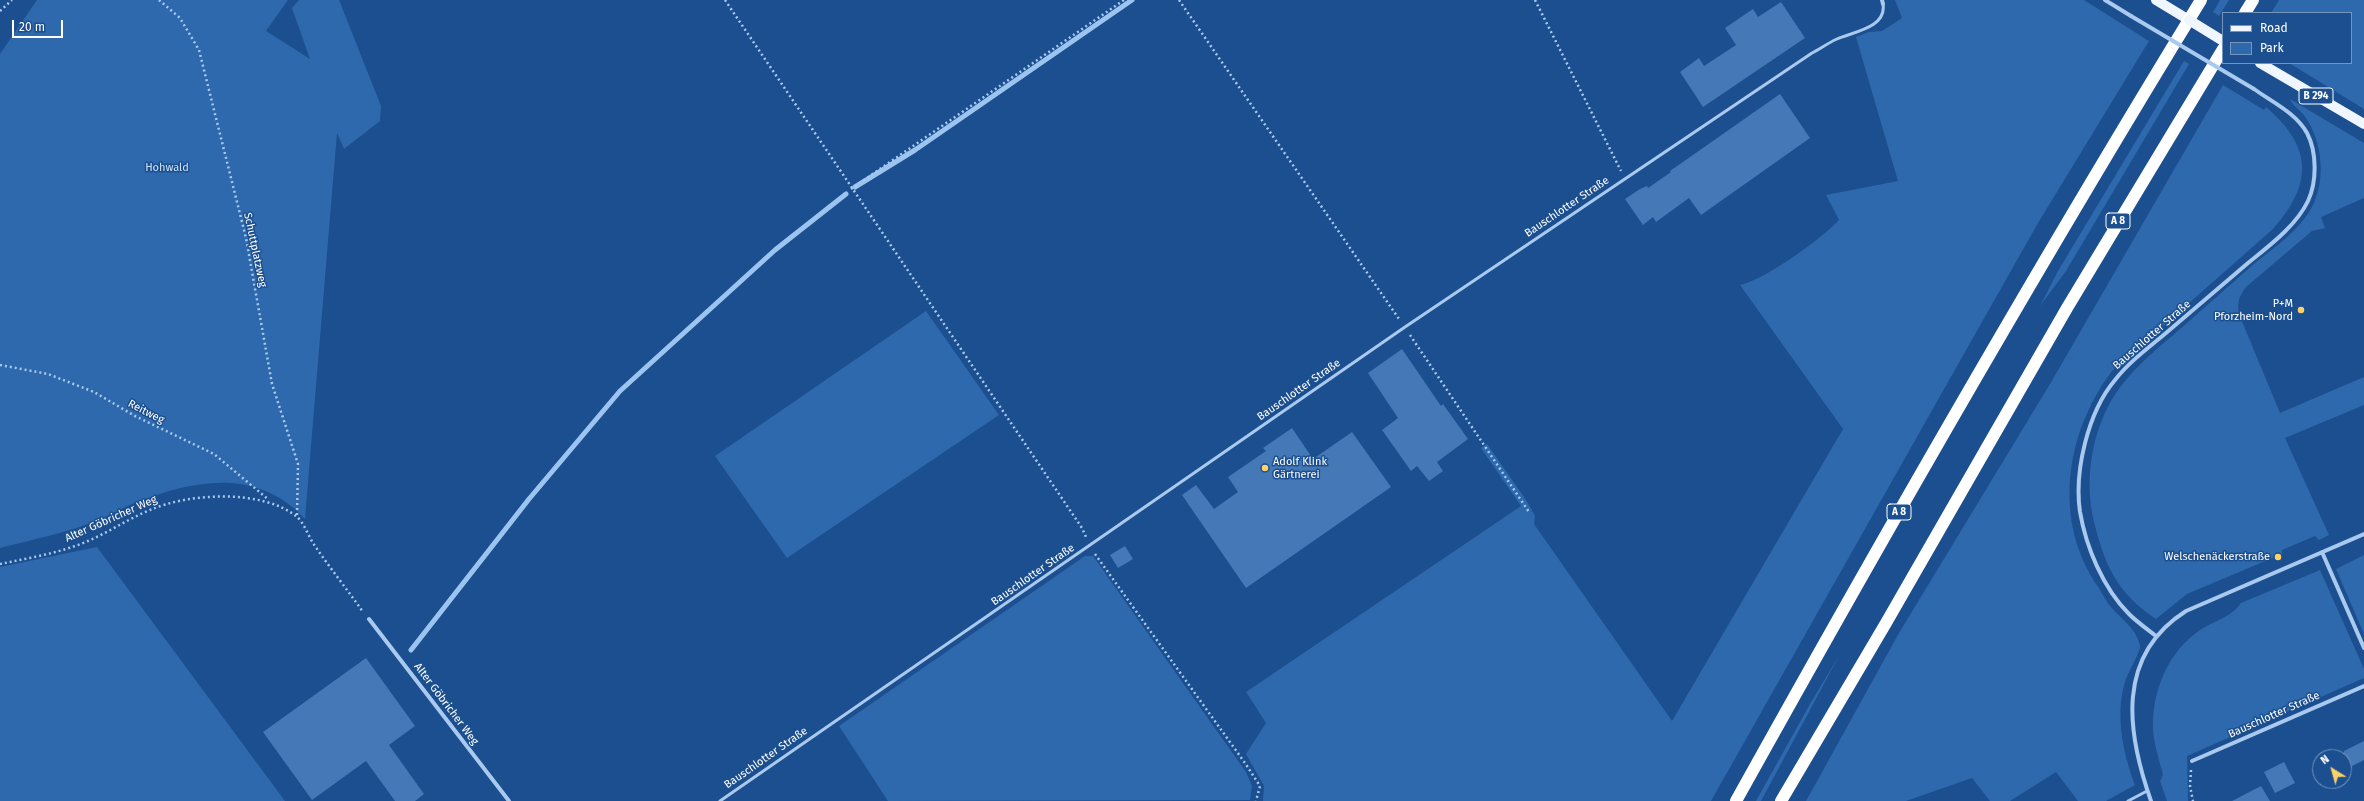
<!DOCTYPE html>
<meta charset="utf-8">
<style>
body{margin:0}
#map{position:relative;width:2364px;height:801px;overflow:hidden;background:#1b4f8f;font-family:"Fira Sans",sans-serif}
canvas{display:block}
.legend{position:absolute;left:2222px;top:12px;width:130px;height:52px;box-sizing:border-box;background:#1b4f8f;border:1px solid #7695bc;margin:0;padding:5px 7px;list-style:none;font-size:12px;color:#fff}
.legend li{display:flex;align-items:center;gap:8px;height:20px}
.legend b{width:20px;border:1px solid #7695bc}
.north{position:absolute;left:2312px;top:749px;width:40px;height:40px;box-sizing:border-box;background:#1b4f8f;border:1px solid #7695bc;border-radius:50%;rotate:323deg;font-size:11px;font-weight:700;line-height:16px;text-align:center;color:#fff}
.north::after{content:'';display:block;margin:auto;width:14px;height:18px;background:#ffd166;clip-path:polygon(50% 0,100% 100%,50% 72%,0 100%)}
.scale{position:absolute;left:12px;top:20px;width:51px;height:18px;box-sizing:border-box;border:2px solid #fff;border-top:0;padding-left:5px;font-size:12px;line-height:14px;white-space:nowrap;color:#fff;-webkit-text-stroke:3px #1b4f8f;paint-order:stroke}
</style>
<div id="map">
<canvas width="2364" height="801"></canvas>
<ul class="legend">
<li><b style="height:5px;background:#f0f6ff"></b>Road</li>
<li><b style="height:11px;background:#2e69ad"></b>Park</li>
</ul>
<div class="north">N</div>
<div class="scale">20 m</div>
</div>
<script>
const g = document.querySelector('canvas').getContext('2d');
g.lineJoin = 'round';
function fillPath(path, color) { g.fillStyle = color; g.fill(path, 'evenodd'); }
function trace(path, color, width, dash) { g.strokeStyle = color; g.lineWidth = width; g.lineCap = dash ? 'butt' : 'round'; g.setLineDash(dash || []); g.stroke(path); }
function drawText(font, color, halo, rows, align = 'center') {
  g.font = font + ' "Fira Sans",sans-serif'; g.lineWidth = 3; g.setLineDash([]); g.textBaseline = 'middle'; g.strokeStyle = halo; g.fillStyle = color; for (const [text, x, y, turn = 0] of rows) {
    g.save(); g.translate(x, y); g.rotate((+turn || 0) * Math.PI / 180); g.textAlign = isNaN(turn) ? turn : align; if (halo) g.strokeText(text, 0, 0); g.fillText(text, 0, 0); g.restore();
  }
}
fillPath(new Path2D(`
 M37,0H288L266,31L310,59L292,8L299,0H339L381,106L380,121L344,149L337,133L305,519C258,468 196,479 137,502C123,507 110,516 96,521C65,533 32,540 0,548V54Z
 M1895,0H2084L2149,41L2038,223L1711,801H1263L1264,786L1246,754L1266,723L1246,692L1521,506L1481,448L1487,444L1526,500L1535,516L1534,524L1672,721L1843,429L1740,285C1766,279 1820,240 1839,220L1826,195L1898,181L1856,37L1869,32L1882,31L1902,18Z
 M2220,0H2229L2219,16L2213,12Z
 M2279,0H2364V109L2289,63H2351V13H2271Z
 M2184,61L2189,64L2066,271L2040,306L2058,271Z
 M2223,85L2264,110L2266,107C2313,147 2313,184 2273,229L2112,371C2065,433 2052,522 2099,588C2103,595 2107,603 2112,608C2122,620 2137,629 2140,646C2141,651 2127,674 2125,682C2115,714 2123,754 2135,785L2106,801H2078L2056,772L2010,801H1990L1972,778L1906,801H1806L1899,633L2050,384Z
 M2290,99L2364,143V198L2321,217L2325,228L2312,231L2246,287C2239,296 2237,303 2239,314L2280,413L2364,377V405L2285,438L2329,535L2319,540L2315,536L2282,550V554L2187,594L2156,619C2117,593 2105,566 2094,522C2083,478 2093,422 2121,386C2137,365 2159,347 2179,330C2204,308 2229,286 2254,264C2275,247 2301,229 2313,205C2326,178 2322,142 2306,118C2302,111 2292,106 2290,99Z
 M926,311L999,415L787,558L715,456Z
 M97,547L285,801H0V567Z
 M2364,555V634L2336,569Z
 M1085,556H1093L1246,772L1252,786L1250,800L888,801L839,726Z
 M2320,570L2364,669V678L2187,756L2188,801H2167L2160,781L2163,775C2160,763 2156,751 2154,739C2149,700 2164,657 2196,633C2211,621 2230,619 2241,603Z
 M1839,656L1761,801H1756L1810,704Z`), '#2e69ad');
trace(new Path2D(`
 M855,187L915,150L1132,0
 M411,650L529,499L620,391L775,250L846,194`), '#9cc4f0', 5);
fillPath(new Path2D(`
 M1781,2L1805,38L1703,107L1680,72L1699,58L1704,66L1736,45L1725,28L1753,9L1758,17Z
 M1780,94L1810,138L1701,215L1689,198L1656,222L1653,217L1643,225L1625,199L1640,189L1647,186L1648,188L1671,172L1670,171Z
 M1402,349L1441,406L1443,404L1468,439L1437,462L1443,471L1429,481L1417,466L1411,471L1382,430L1398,418L1368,373Z
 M1292,428L1313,459L1352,432L1391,487L1246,588L1182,495L1196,485L1214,509L1238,492L1228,477L1266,451L1263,448Z
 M1125,546L1133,559L1118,568L1110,555Z
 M366,658L415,726L389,745L424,794L415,801H395L366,761L312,800L263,732Z
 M2364,741V760L2344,770V751Z
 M2284,762L2295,783L2275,793L2264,772Z
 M2261,786L2270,801H2232Z`), '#4478b7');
trace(new Path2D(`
 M159,0L180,18L199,50L246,238L272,384L298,464L297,517
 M725,0L1082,528L1086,537
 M1179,0L1399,319
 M1535,0L1621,171
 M0,11L12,0
 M851,189L1124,0
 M1410,335L1529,512
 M0,365L48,374L94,392L135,416L214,454L269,500
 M1095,554L1245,763L1260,786L1256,801
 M0,564C29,558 60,553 88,541C109,532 128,519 150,510C189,493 261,489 296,516C303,521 308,535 313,543C329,567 347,589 363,612
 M2191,770L2190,786L2193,801`), '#a9c9ee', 2.5, [2, 3]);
trace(new Path2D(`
 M720,801L1405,327L1812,53C1820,49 1828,43 1837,39C1852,32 1887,28 1883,4
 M2128,801L2147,791`), '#a9c9ee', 3);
trace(new Path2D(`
 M1882,0L1883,4
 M2105,0L2131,16
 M2322,552L2364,648
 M369,619L509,801
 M2156,636C2147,629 2137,622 2129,614C2103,588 2086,547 2080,512C2074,471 2088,412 2115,380C2129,362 2148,348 2166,333C2193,310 2221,286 2248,263C2269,246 2296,226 2308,201C2317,182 2317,152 2307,133C2296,113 2272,102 2254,89
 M2192,761L2364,686
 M2151,801C2127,733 2115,656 2186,611L2364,534`), '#a9c9ee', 4);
trace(new Path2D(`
 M2156,0L2189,20
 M2260,63L2364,124`), '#f0f6ff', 10);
trace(new Path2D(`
 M2245,13L2253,0
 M1736,801C1886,531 2040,263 2201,0
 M1781,801L1886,623L2067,308L2223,49`), '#fff', 12);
trace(new Path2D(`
 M2131,16L2254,89`), '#a9c9ee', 4);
trace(new Path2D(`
 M2189,20L2223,41`), '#f0f6ff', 10);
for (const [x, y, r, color] of [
 [2301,310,4,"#ffd166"],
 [1265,468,4,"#ffd166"],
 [2278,557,4,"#ffd166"]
]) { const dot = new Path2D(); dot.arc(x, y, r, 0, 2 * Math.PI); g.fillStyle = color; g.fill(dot); trace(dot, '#1b4f8f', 1.5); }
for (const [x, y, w] of [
 [2316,96,34],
 [2118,221,24],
 [1899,512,24]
]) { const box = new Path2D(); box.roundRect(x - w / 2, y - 8, w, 16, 3); g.fillStyle = '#1b4f8f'; g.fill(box); trace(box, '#fff', 1); }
drawText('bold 10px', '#fff', null, [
 ["B 294",2316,96],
 ["A 8",2118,221],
 ["A 8",1899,512]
]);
drawText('11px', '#cfe3fa', '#1b4f8f', [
 ["Hohwald",167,168]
]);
drawText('11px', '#fff', '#1b4f8f', [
 ["Bauschlotter Straße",1567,207,-34],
 ["Schuttplatzweg",255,250,78],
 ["Bauschlotter Straße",2152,335,-41],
 ["Bauschlotter Straße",1299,390,-35],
 ["Reitweg",146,412,27],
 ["Alter Göbricher Weg",111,519,-24],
 ["Bauschlotter Straße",1033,575,-35],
 ["Alter Göbricher Weg",446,704,53],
 ["Bauschlotter Straße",2274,715,-24],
 ["Bauschlotter Straße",766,758,-35]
]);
drawText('11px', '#fff', '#1b4f8f', [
 ["P+M",2293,304],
 ["Pforzheim-Nord",2293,317],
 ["Adolf Klink",1273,462,"left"],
 ["Gärtnerei",1273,475,"left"],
 ["Welschenäckerstraße",2270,557]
], 'right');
</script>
